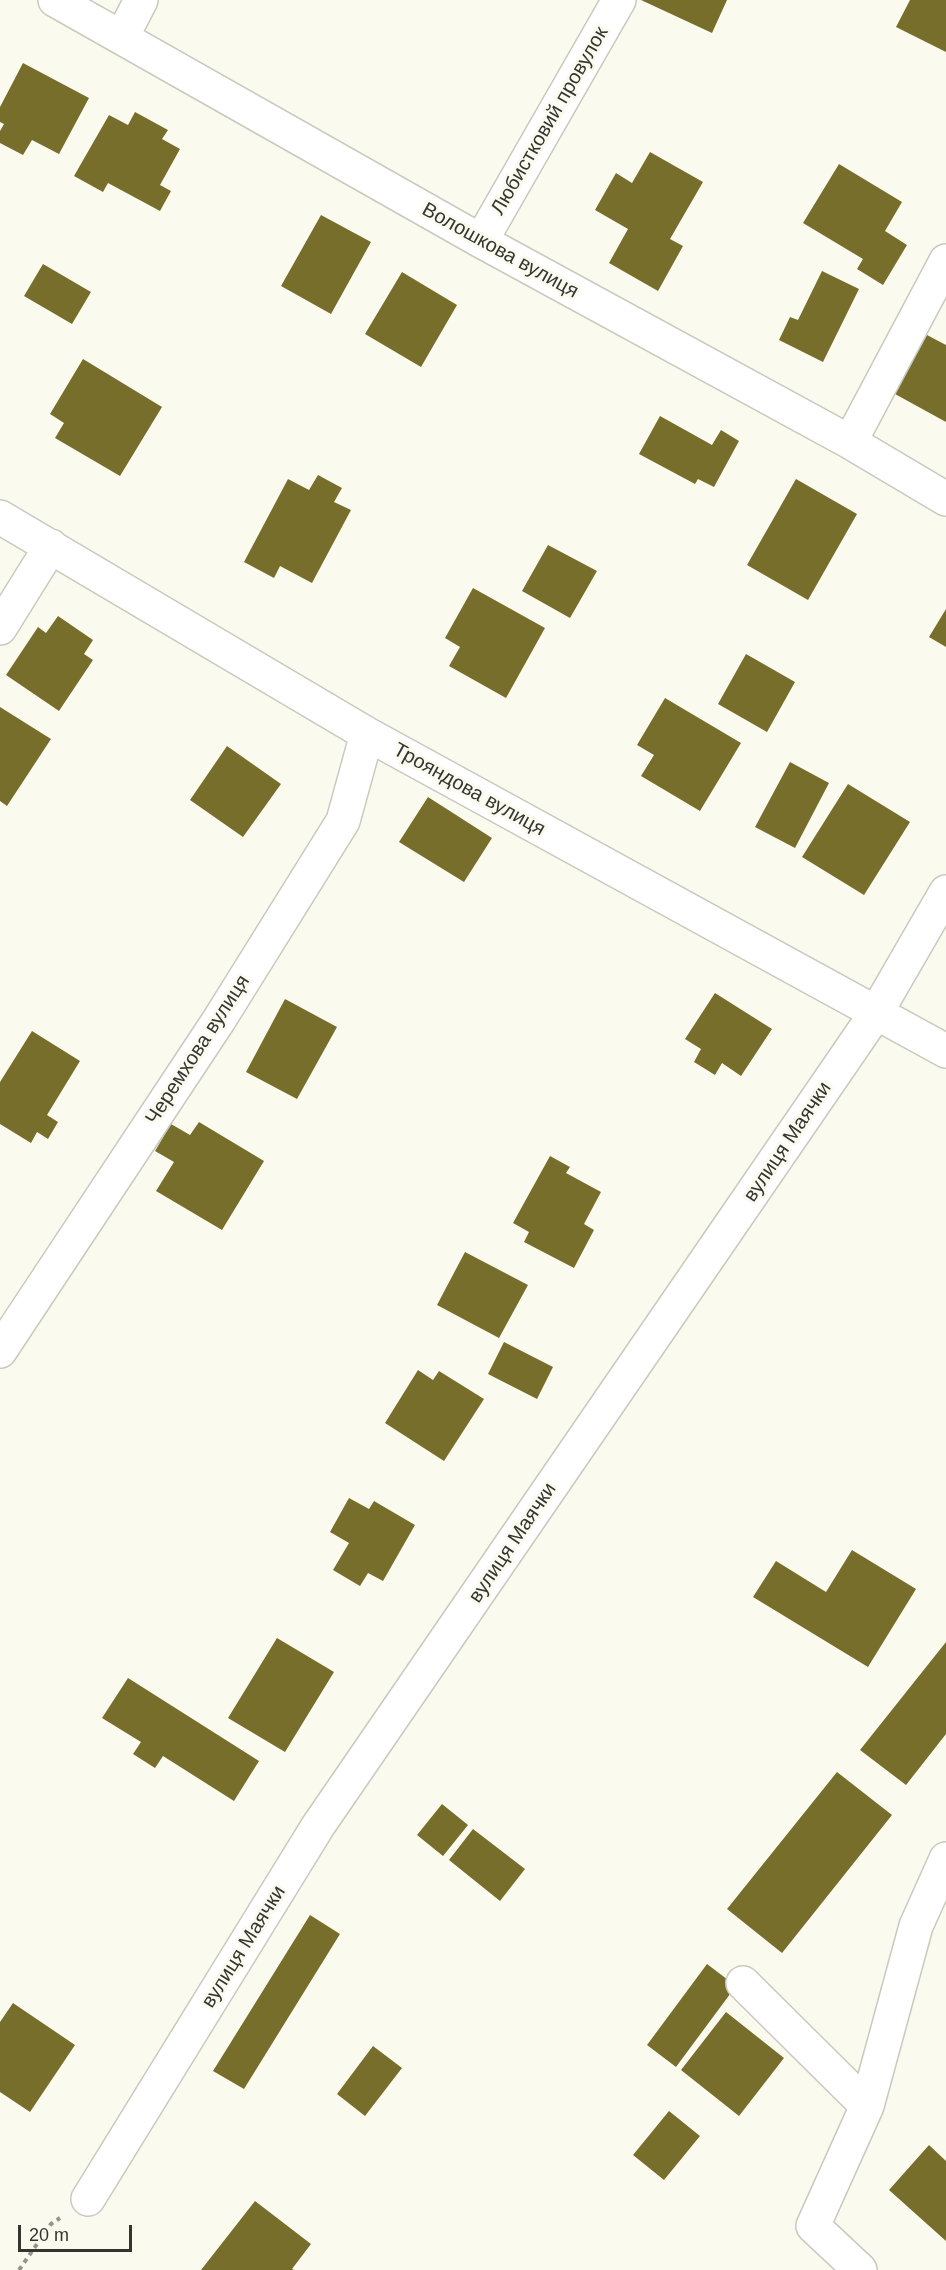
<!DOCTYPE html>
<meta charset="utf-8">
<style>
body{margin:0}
#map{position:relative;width:946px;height:2270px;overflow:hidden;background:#fbfaef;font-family:Arial,sans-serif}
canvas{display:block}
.scale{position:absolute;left:18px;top:2225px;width:114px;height:27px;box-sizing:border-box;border:3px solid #353430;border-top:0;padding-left:8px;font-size:18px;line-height:21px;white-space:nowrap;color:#353430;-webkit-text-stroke:4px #fbfaef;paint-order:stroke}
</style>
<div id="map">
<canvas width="946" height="2270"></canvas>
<div class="scale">20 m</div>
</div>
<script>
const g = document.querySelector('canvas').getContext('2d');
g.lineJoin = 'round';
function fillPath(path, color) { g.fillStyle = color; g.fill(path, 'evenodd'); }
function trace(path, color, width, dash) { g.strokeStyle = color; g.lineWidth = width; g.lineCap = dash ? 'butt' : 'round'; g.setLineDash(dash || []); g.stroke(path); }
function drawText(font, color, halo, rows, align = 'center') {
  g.font = font + ' Arial,sans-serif'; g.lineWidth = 6; g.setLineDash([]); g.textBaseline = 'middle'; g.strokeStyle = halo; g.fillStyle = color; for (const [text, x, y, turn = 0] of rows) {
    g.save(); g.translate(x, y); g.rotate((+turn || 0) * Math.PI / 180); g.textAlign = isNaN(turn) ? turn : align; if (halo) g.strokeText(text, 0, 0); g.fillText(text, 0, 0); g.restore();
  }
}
fillPath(new Path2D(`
 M641,0H727L712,33Z
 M910,0H946V52L896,27Z
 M23,63L89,98L59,154L32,140L23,155L0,143V131L4,124L0,122V107Z
 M135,112L168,130L162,139L180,149L160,185L171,191L160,211L108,183L103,192L74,176L109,115L128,125Z
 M650,152L703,182L670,239L683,246L658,291L609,263L628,229L595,210L616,173L632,183Z
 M839,164L902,202L885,231L907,245L883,285L857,269L863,259L803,223Z
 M321,215L371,242L331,314L281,286Z
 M43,264L91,292L72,324L24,296Z
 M822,271L859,289L823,362L779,340L790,317L798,320Z
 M402,272L457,305L421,367L365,334Z
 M927,335L946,345V422L895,394Z
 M83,359L162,407L120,476L55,438L64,423L50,414Z
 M660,416L712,445L721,430L739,441L714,487L698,479L695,484L639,454Z
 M318,475L342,488L334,502L351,510L312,583L280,566L274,578L244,562L288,479L309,490Z
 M796,479L857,514L808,600L747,565Z
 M548,545L597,571L570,618L522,591Z
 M473,588L545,628L506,698L449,666L460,647L445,638Z
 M946,609V647L929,637Z
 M58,616L93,640L84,654L93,660L59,711L6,675L38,627L46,633Z
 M746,654L795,682L767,732L718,704Z
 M665,698L741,743L700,811L641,776L654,755L637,745Z
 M0,707L51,739L7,806L0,801Z
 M227,746L281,784L243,837L190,800Z
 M790,762L829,783L795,848L755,827Z
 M848,784L910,822L864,895L802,857Z
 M428,797L492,838L464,882L399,842Z
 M715,993L772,1029L741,1076L722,1063L715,1075L694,1062L701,1049L685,1039Z
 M285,999L337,1027L297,1099L246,1072Z
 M32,1031L80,1061L47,1115L58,1122L48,1139L37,1132L31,1143L0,1124V1082Z
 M199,1122L264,1161L222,1230L156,1191L174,1162L155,1151L171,1124L190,1135Z
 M550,1156L570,1167L566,1173L601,1192L584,1224L594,1230L574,1268L524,1242L529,1232L513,1223Z
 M465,1252L528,1285L499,1338L437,1305Z
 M504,1342L553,1367L537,1399L488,1374Z
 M418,1370L433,1380L439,1371L484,1399L444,1461L385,1423Z
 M349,1498L369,1509L374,1501L415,1525L383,1581L368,1573L360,1586L333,1570L349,1543L330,1532Z
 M852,1550L916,1589L868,1667L753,1597L776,1561L826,1592Z
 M277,1638L334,1672L285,1752L228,1718Z
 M946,1642V1734L906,1785L860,1750Z
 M128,1678L259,1761L234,1801L163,1756L155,1768L133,1754L141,1742L102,1718Z
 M837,1772L892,1815L782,1953L727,1909Z
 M442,1804L468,1825L443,1856L417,1835Z
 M473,1829L525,1869L500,1901L449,1860Z
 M310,1915L340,1934L244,2089L213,2071Z
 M707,1964L736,1986L676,2067L647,2045Z
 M13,2003L75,2045L30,2112L0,2092V2022Z
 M726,2012L784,2058L739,2116L681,2070Z
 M373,2046L402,2068L365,2116L337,2094Z
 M669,2111L700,2136L664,2180L633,2155Z
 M929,2145L946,2161V2241L889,2190Z
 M255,2201L311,2244L292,2269L294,2270H201Z`), '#786e2c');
const minor = new Path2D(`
 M55,0L481,241L850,442L946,499
 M122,37L141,0
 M481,241L619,0
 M850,442L946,261
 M0,517L367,734L946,1051
 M0,628L51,546
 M0,1351L219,1020L343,821L367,734
 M743,1983L867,2106L813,2226L860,2270
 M867,2106L916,1926L946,1859
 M88,2199L318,1826L876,1013L946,892`);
trace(minor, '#cac9be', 36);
trace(new Path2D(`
 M19,2270L51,2224L60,2218`), '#95948d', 4, [4.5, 4.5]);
trace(minor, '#fff', 33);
drawText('20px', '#353430', '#fbfaef', [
 ["Любистковий провулок",550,121,-60],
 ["Волошкова вулиця",500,251,29],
 ["Трояндова вулиця",469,790,29],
 ["Черемхова вулиця",198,1050,-57],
 ["вулиця Маячки",788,1142,-56],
 ["вулиця Маячки",513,1543,-56],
 ["вулиця Маячки",244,1947,-58]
]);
</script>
